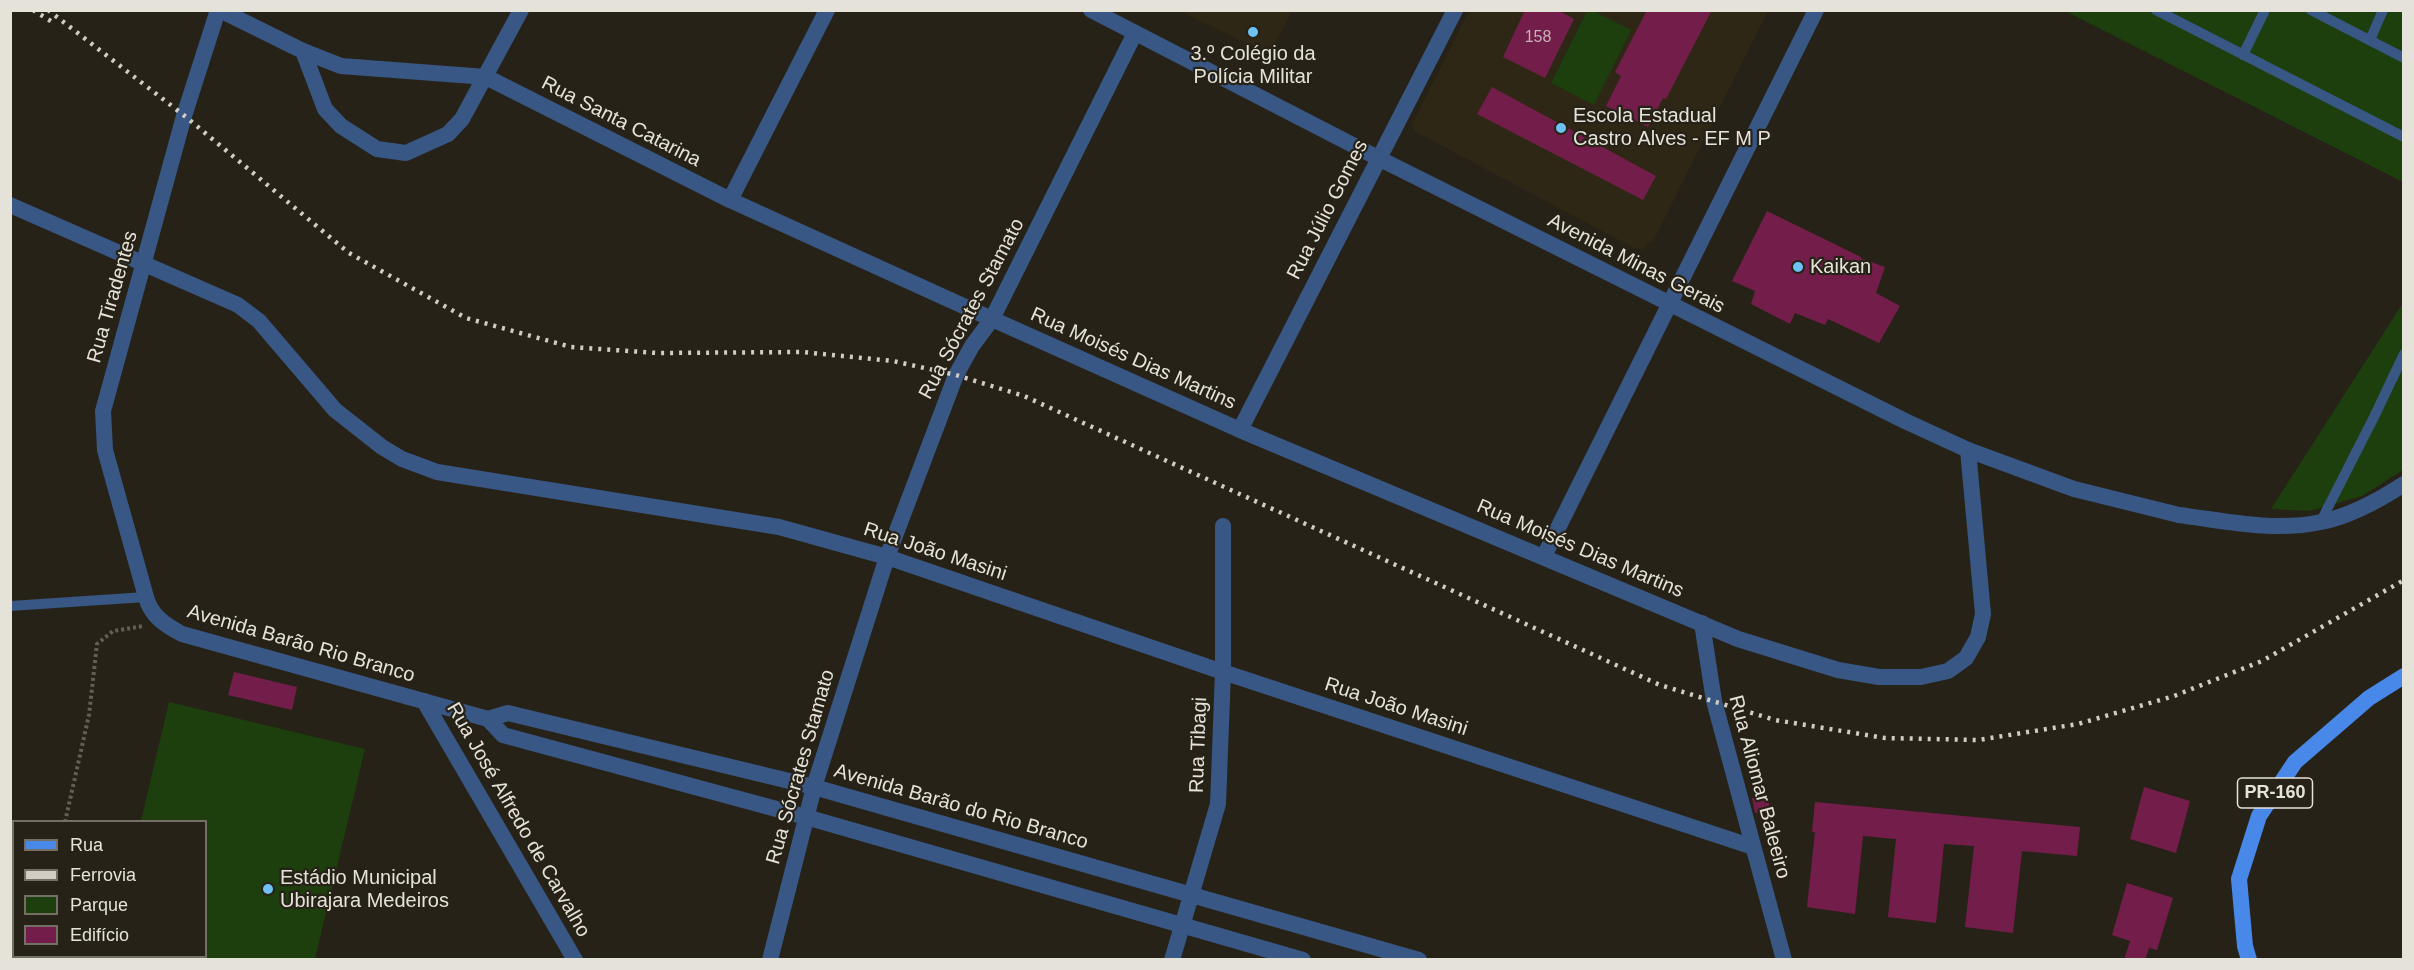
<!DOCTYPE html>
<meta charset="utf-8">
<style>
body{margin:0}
#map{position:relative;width:2414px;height:970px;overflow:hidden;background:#272217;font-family:Arial,sans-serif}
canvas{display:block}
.frame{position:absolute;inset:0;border:12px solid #e5e2da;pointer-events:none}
.legend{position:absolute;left:12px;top:820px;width:195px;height:138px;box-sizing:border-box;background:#272217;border:2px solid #736f65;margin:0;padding:8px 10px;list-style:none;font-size:18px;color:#e5e2da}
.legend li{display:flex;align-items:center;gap:12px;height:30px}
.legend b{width:30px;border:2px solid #736f65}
</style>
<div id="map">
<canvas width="2414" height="970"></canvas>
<div class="frame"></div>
<ul class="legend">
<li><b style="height:8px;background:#4888e8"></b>Rua</li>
<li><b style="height:8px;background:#d1cdc5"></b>Ferrovia</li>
<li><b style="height:16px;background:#1d3f0d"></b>Parque</li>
<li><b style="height:16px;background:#731e4a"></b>Edifício</li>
</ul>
</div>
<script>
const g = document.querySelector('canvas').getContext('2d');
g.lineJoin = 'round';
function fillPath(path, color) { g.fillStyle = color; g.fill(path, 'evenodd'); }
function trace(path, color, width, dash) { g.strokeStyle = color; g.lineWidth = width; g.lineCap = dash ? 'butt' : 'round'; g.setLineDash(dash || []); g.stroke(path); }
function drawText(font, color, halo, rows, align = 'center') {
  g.font = font + ' Arial,sans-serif'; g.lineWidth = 4.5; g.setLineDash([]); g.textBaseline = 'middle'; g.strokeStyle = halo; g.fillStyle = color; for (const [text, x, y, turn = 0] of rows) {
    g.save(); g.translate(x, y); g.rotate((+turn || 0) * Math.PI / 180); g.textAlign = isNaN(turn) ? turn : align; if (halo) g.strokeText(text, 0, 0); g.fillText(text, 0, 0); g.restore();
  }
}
fillPath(new Path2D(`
 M1179,11H1292L1270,54Z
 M1469,11H1768L1654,240L1641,250L1636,249L1414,131L1412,125Z`), '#2e2715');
fillPath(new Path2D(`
 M1587,11H1593L1631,30L1594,105L1551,83Z
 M2065,11H2403V182Z
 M2403,303V470L2362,496L2310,511L2271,509Z
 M169,702L365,749L315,959H108V956H206V822L141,821Z`), '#1d3f0d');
fillPath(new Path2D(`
 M1525,10H1558L1574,19L1545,78L1503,57Z
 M1647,10H1712L1666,99L1663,98L1648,127L1606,106L1621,76L1615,72Z
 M1492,87L1656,176L1643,200L1477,114Z
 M1767,211L1861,257L1860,258L1885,267L1876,293L1900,306L1879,343L1828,319L1825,325L1795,313L1790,324L1751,304L1755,291L1732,281Z
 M234,672L297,687L292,710L228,695Z
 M2144,787L2190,801L2176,853L2130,839Z
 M1768,796L1770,811L1755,813L1752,798Z
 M1815,802L2080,827L2077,856L2022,851L2013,933L1965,927L1974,846L1944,844L1936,923L1888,917L1896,839L1863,836L1855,914L1807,907L1815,832H1812Z
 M2127,883L2173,898L2157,950L2149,948L2145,960H2124L2130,941L2112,935Z`), '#731e4a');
trace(new Path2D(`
 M65,822L89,715L97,644L113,631L144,626`), '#645f55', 4, [3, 3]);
trace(new Path2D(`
 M2156,10L2404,137
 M2311,10L2404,58
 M2370,40L2383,10
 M2243,55L2265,10
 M2320,523L2374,417L2404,354
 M10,606L146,597`), '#385785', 10);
trace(new Path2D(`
 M220,10L303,51L341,66L486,77L730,200L992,319L1240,430L1738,639L1838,670L1879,677H1921L1948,671L1966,658L1978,637L1983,614L1968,450
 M303,51L325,109L341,126L377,149L406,153L448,134L462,119L521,10
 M730,200L827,10
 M10,205L238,305L259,321L335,410L382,447L402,459L437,472L779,527L887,557L1223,672L1753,847
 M1240,430L1455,10
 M2179,515C2225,521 2275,532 2321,522C2351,516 2378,501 2404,484
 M1544,556L1816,10
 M1702,623L1714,701L1784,960
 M424,701L575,960
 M10,866H14
 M41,960V956
 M770,960L814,787L887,557L956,375L972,346L992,319L1135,33
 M1172,960L1218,804L1223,672V526`), '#385785', 16);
trace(new Path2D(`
 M218,10L184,116L103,411L105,450L146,597C151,616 165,625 182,634L488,719L503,735L806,817L1303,960
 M1091,10L1378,158L1905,421L1968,450L2074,489L2179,515
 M488,719L508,713L814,787L1419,960`), '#385785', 16);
trace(new Path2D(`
 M2249,960L2245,946L2239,879L2259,816L2295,762L2369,698L2404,676`), '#4888e8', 16);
trace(new Path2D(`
 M33,10L54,23
 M48,10L186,117L349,253L466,318L571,347L657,353L802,352L893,361L956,375L1024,396L1660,685L1775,720L1885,738L1978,740L2078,724L2174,696L2262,661L2404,580`), '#d1cdc5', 4.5, [3, 6]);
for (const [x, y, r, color] of [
 [1253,32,6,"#6dc2f3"],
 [1561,128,6,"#6dc2f3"],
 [1798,267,6,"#6dc2f3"],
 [268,889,6,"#6dc2f3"]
]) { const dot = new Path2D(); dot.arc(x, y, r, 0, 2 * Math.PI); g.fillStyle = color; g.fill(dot); trace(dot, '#272217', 2); }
drawText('16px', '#c8b1b6', null, [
 ["158",1538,38]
]);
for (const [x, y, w] of [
 [2275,793,75]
]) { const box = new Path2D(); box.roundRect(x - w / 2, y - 15, w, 30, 4.5); g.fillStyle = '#272217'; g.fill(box); trace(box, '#e5e2da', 1.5); }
drawText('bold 18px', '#e5e2da', null, [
 ["PR-160",2275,793]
]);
drawText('20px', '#e5e2da', '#272217', [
 ["3.º Colégio da",1253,54,"center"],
 ["Polícia Militar",1253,77,"center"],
 ["Escola Estadual",1573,116],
 ["Castro Alves - EF M P",1573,139],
 ["Kaikan",1810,267],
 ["Estádio Municipal",280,878],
 ["Ubirajara Medeiros",280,901]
], 'left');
drawText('20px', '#e5e2da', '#272217', [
 ["Rua Santa Catarina",621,122,27],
 ["Rua Júlio Gomes",1328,210,-63],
 ["Avenida Minas Gerais",1636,264,27],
 ["Rua Tiradentes",113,297,-74],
 ["Rua Sócrates Stamato",972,309,-62],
 ["Rua Moisés Dias Martins",1133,359,24],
 ["Rua Moisés Dias Martins",1580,549,23],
 ["Rua João Masini",935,552,18],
 ["Avenida Barão Rio Branco",301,644,16],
 ["Rua João Masini",1396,707,18],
 ["Rua Tibagi",1199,745,-88],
 ["Rua Sócrates Stamato",801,767,-74],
 ["Rua Aliomar Baleeiro",1759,787,75],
 ["Avenida Barão do Rio Branco",961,807,16],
 ["Rua José Alfredo de Carvalho",518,820,60]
]);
</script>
